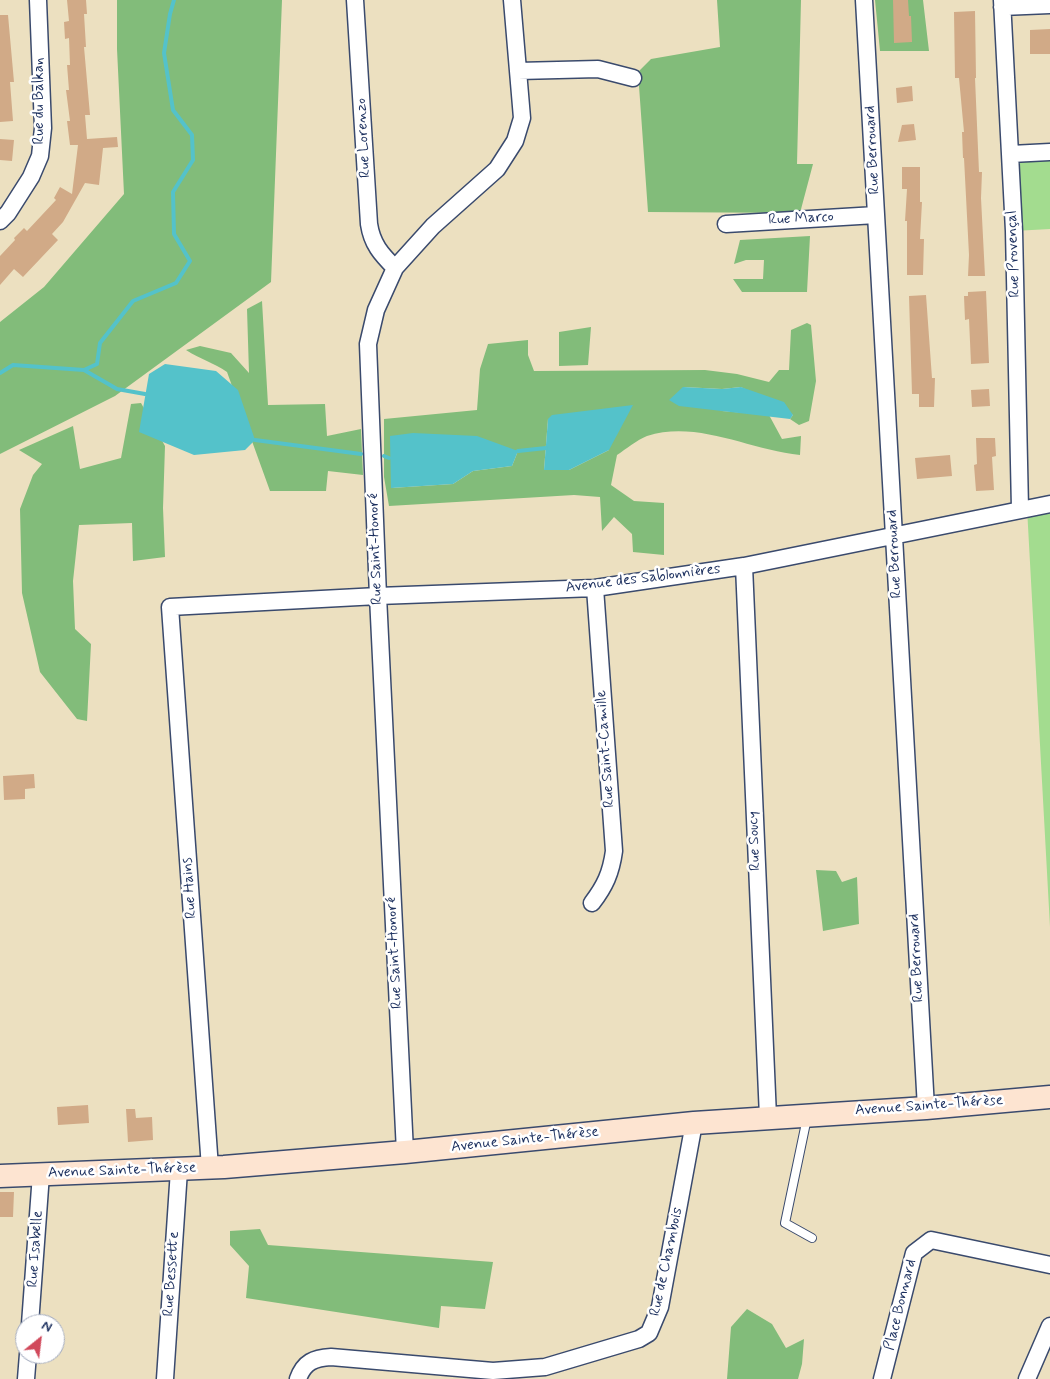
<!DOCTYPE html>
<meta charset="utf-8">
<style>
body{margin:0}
#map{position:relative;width:1050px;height:1379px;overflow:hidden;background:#ece0c0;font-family:Mynerve,sans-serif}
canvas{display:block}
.north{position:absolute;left:15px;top:1314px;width:50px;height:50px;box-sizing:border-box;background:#fff;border:1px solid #a4acbf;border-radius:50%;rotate:29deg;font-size:14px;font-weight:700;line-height:20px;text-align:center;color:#1b2f5e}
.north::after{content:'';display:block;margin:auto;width:18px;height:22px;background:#d1495b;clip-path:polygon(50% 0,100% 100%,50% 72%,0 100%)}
</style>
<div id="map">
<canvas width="1050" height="1379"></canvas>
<div class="north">N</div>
</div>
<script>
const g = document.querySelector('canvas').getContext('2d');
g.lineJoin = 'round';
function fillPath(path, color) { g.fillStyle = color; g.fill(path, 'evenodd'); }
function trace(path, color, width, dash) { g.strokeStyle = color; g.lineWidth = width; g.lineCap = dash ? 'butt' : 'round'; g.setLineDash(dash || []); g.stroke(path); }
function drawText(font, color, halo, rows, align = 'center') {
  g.font = font + ' Mynerve,sans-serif'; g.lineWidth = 5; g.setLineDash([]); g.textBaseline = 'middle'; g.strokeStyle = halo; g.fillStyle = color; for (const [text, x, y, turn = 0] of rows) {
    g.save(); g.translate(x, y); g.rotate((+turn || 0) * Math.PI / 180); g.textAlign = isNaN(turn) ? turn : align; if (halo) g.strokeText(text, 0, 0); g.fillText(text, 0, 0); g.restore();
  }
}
fillPath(new Path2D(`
 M1050,152V229L1014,231L1011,154Z
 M1050,504V927L1027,508Z`), '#a3dc8f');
fillPath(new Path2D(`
 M117,0H282L271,282L115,396L0,454V322L44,287L124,194L117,49Z
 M717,0H801L797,164H813L800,213L648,212L638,72L651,59L720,47Z
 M875,0H923L929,51H880Z
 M810,236L807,292H742L733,279H763L764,260H746L734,264L740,240Z
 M262,301L268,405L325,404L327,436L361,429L363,475L328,471L326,491H270L227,372C214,363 200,359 186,350L200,346L231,353L249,373L247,309Z
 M807,323L811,325L816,381L809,421L799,425L790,419L793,415L741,387L722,389L683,387L722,411L769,415L782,439L801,436L800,455C749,450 698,420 647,436C637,440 626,449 617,455L611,485L634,501L664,503V555L633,552L632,534L614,517L602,531L600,497L574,495L389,506L384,477V419L477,410L480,369L488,344L528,340V355L534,371L705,370L737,374L769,382L779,370H789L791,330ZM548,419L609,450L569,470H544ZM518,451L512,466L473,471L453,484L391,488Z
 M591,327L588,365L559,366V332Z
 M141,403L165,446L163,508L165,557L133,561L132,523L79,525L73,581L75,629L91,644L87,721L77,719L40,672L22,593L20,509L33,475L42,464L19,450L73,426L80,469L121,458L131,404Z
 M816,870L836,871L842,882L857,877L859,924L823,931Z
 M260,1229L268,1245L493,1262L485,1309L441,1306L439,1328L246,1298L249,1266L230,1245V1231Z
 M747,1309L772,1324L786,1348L804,1339L802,1364L798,1379H727L731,1327Z`), '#82bc7a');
fillPath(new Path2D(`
 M165,364L216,371L238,390L255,440L245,450L194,455L139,432L149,374Z
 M683,387L722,389L741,387L784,402L793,415L790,419L679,406L669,400Z
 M633,405L609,450L569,470H544L548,419L552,415Z
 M413,433L477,436L518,451L512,466L473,471L453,484L391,488L390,436Z`), '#54c2ca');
trace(new Path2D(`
 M84,370L117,389L145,394
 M0,373L13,365L84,370L97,364L100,343L133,301L176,283L190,261L174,234L173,192L193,160L192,135L173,110L164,53L170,14L174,0
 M255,440L361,454
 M518,451L546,448
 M384,456L389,458`), '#54c2ca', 4);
fillPath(new Path2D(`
 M67,0H86L87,14H84L86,47H84L90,115H85L87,139L117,137L118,147L103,148L99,185L85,183L63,222L52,234L58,240L23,277L14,269L0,285V256L15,240L14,238L24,228L27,231L56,200L54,198L60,187L72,194L78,145H70L67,121H70L66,90H69L67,65H70L69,38L65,39L64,22L69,21Z
 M893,0H908L909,16H911L912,42L894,43Z
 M975,11L976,78H975L979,172H982L981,198L985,276H968L969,255L964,158H963L962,132H964L959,78H955L954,12Z
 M0,15H8L14,82H10L13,121L0,122Z
 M1050,29V54H1030V30Z
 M912,86L913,101L897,103L896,88Z
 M914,124L916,140L898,142L902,125Z
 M0,139L14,140L12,161L0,160Z
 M902,167H920V202H922L920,239H924L923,275H907V221H905L907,189H902Z
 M986,291L989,363L971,364L969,319L965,320L964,296H968V292Z
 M926,295L932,378H935L934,407H919V394H912L909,296Z
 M989,389L990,406L972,407L971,390Z
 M976,438H995L996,456L992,457L994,490L976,491L974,465L977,464Z
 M950,455L952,476L917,479L915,458Z
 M34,774L35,788L25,789V799L4,800L3,776Z
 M88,1105L89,1123L58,1125L57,1107Z
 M126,1109H135L136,1118L152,1117L153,1140L128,1142Z
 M0,1192H14L13,1217H0Z`), '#d1aa87');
const lane = new Path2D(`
 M807,1118L785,1223L812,1238`);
const street = new Path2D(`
 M355,0L369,224C372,244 381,254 395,268
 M864,0L926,1108
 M1002,0L1014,231L1020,509
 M1002,7L1050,5
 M518,71L598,69L633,78
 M1011,154L1050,152
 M0,221L8,213L31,177L40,156L43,128L38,0
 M726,224L876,215
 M744,566L768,1117
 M592,903C605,886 611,873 614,851L595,588
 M405,1152L378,596L368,344L376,310L395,268L433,226L497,169L515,141L522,118L512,0
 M210,1168L170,607L378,596L595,588L744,566L1050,504
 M30,1324L41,1174
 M26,1379L28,1354
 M165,1379L179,1170
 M298,1379C304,1362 314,1358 331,1357L493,1371L545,1367L639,1339L649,1333L660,1307L694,1123
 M882,1379L914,1253L931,1240L1050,1265
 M1027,1379L1050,1326`);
const secondary = new Path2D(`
 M0,1176L224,1167L405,1152L694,1123L926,1108L1050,1097`);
trace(lane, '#3a4a6d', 10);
trace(street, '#3a4a6d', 19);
trace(secondary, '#3a4a6d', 25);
trace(lane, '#fff', 8);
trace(street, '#fff', 16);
trace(secondary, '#fde4d1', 22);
drawText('15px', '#1b2f5e', '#fff', [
 ["Rue du Balkan",40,101,-90],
 ["Rue Lorenzo",364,138,-93],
 ["Rue Berrouard",873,150,-93],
 ["Rue Marco",801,219,-3],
 ["Rue Provençal",1014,254,-92],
 ["Rue Saint-Honoré",376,549,-92],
 ["Rue Berrouard",895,554,-93],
 ["Avenue des Sablonnières",643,579,-7],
 ["Rue Saint-Camille",606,749,-94],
 ["Rue Soucy",755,841,-92],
 ["Rue Hains",190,888,-94],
 ["Rue Saint-Honoré",395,953,-93],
 ["Rue Berrouard",917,958,-93],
 ["Avenue Sainte-Thérèse",929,1106,-4],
 ["Avenue Sainte-Thérèse",525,1140,-6],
 ["Avenue Sainte-Thérèse",122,1171,-2],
 ["Rue Isabelle",36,1249,-86],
 ["Rue de Chambois",667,1262,-78],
 ["Rue Bessette",172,1274,-86],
 ["Place Bonnard",901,1305,-76]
]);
</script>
